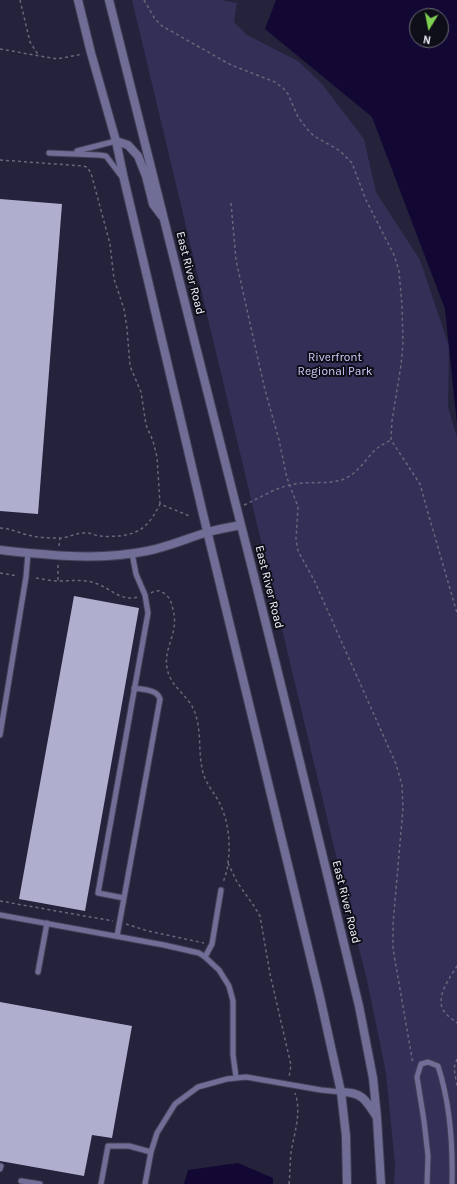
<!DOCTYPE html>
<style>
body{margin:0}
#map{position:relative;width:457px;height:1184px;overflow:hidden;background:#24233b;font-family:Karla,sans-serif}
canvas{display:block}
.north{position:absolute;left:409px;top:8px;width:40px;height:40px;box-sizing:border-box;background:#0e0e18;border:1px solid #6a6a74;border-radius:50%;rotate:190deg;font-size:11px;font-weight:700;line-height:16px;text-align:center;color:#f3f3fd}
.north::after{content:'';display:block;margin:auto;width:14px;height:18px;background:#7ed053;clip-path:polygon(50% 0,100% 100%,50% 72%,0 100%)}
</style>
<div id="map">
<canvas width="457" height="1184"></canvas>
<div class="north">N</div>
</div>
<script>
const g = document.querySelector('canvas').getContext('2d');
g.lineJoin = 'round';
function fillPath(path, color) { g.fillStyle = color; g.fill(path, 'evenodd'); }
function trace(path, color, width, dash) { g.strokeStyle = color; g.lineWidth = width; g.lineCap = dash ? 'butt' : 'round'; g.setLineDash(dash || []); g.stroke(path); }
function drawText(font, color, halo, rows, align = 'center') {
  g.font = font + ' Karla,sans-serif'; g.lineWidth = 4; g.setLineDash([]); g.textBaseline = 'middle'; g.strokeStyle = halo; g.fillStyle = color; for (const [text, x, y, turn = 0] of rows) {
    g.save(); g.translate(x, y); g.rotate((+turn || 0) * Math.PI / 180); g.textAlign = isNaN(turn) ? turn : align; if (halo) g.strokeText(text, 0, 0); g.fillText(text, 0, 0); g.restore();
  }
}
fillPath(new Path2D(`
 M132,0H221L237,3L234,22L247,35L298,61L322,84L364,139L376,192L420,260L449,346L448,407L457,437V1184H394L395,1164L386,1073L367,980L344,889Z`), '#332f57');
fillPath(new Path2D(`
 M276,0H457V424L445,309L372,117L265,29ZM417,16H441V40H417Z
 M238,1163L273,1178V1184H184L188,1170Z`), '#120833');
fillPath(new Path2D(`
 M0,199L62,204L38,514L0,511Z
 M74,596L139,608L85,911L19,899Z
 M0,1002L132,1026L112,1138L92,1135L84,1176L0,1161Z`), '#afaece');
const service = new Path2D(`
 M77,151L116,141
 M49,153L99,155L106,156L122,177
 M0,735L26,577L28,553
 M124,898L160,699C157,689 143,690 134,688
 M0,915L164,945L199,953L205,957L219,970L229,986L233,1001V1055L236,1077
 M117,936L124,898L98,893L148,613L145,595L136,574L132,553
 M205,957L212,944L221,890
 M38,972L47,923
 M0,1169L1,1166
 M21,1181L40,1184
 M101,1184L108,1146H129L151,1152
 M145,1184L151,1152L157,1133L175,1104L198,1087L227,1079L246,1077L321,1090L341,1092
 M427,1184L428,1156L424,1121L417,1077L421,1064L428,1062L438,1066C450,1103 453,1145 452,1184`);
const tertiary = new Path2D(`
 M78,0L91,53L116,141L124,179L203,514L320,997L341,1092L346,1136L347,1184
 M109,0C152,175 197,350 241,525C282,685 320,845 359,1006L373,1078L377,1118L381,1184
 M116,141L128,145L138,156L146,176L153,204L162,216
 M0,550C48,555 98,561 147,551C168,547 188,538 208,532C219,529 230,527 241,525
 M341,1092C362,1092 366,1100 376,1116`);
trace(service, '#414056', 7);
trace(tertiary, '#414056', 10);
trace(new Path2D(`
 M20,0L30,42L39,56
 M144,0L155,19L162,26L231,65L275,82L283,88L288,94L298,117L308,130L314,136L340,151L352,163L366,200L394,255L399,271L402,305L403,344L401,365L392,421L391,440L420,484L422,491L426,506L457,613
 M0,49L57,59L83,54
 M0,160L83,166L87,167L91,173L110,244L114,279L124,309L127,328L130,366L141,392L146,425L153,441L157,457L160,504
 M231,203L236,260L253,337L265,390L279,440L287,478L298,507L296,539L298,551L314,580L396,764L402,785L403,808L393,924V949L413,1064
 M244,505C262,497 276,487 295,484C312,481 328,485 344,479C358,473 365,460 375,450C380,446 385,443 391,440
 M0,528C11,528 21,534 32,536C41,538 51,538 60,538C68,538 75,533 84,533C90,532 95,536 101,536C107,537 114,536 120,536C142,533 150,524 160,504L185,514L191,517
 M59,546L60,538
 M0,573L17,576
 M36,578C43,579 51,581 58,581C71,581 83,579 95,583C111,588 120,602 138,597
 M58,580V564
 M151,593C156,590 160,590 165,594C169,597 171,601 172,606C181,632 163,646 167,668C170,686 186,694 193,708C202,727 198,749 202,768C204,781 212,790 218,800C228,818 231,842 228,862C228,869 225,876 223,883
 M228,863L237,882L254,906L260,916L270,974L291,1065L289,1077
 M0,901L113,921
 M126,924L148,931L204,943
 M457,966C450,978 436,995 443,1010C446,1015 452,1019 457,1023
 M457,1059L454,1068L457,1086
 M289,1184C290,1174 290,1163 291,1153C294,1133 302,1113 295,1093`), '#68677b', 1.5, [3, 3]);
trace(service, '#706e97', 5);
trace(tertiary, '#706e97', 8);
drawText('12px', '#f3f3fd', '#0e0e18', [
 ["East River Road",190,273,76],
 ["East River Road",269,587,76],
 ["East River Road",346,902,76]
]);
drawText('12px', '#cecdfd', '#0e0e18', [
 ["Riverfront",335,358],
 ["Regional Park",335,372]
]);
</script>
